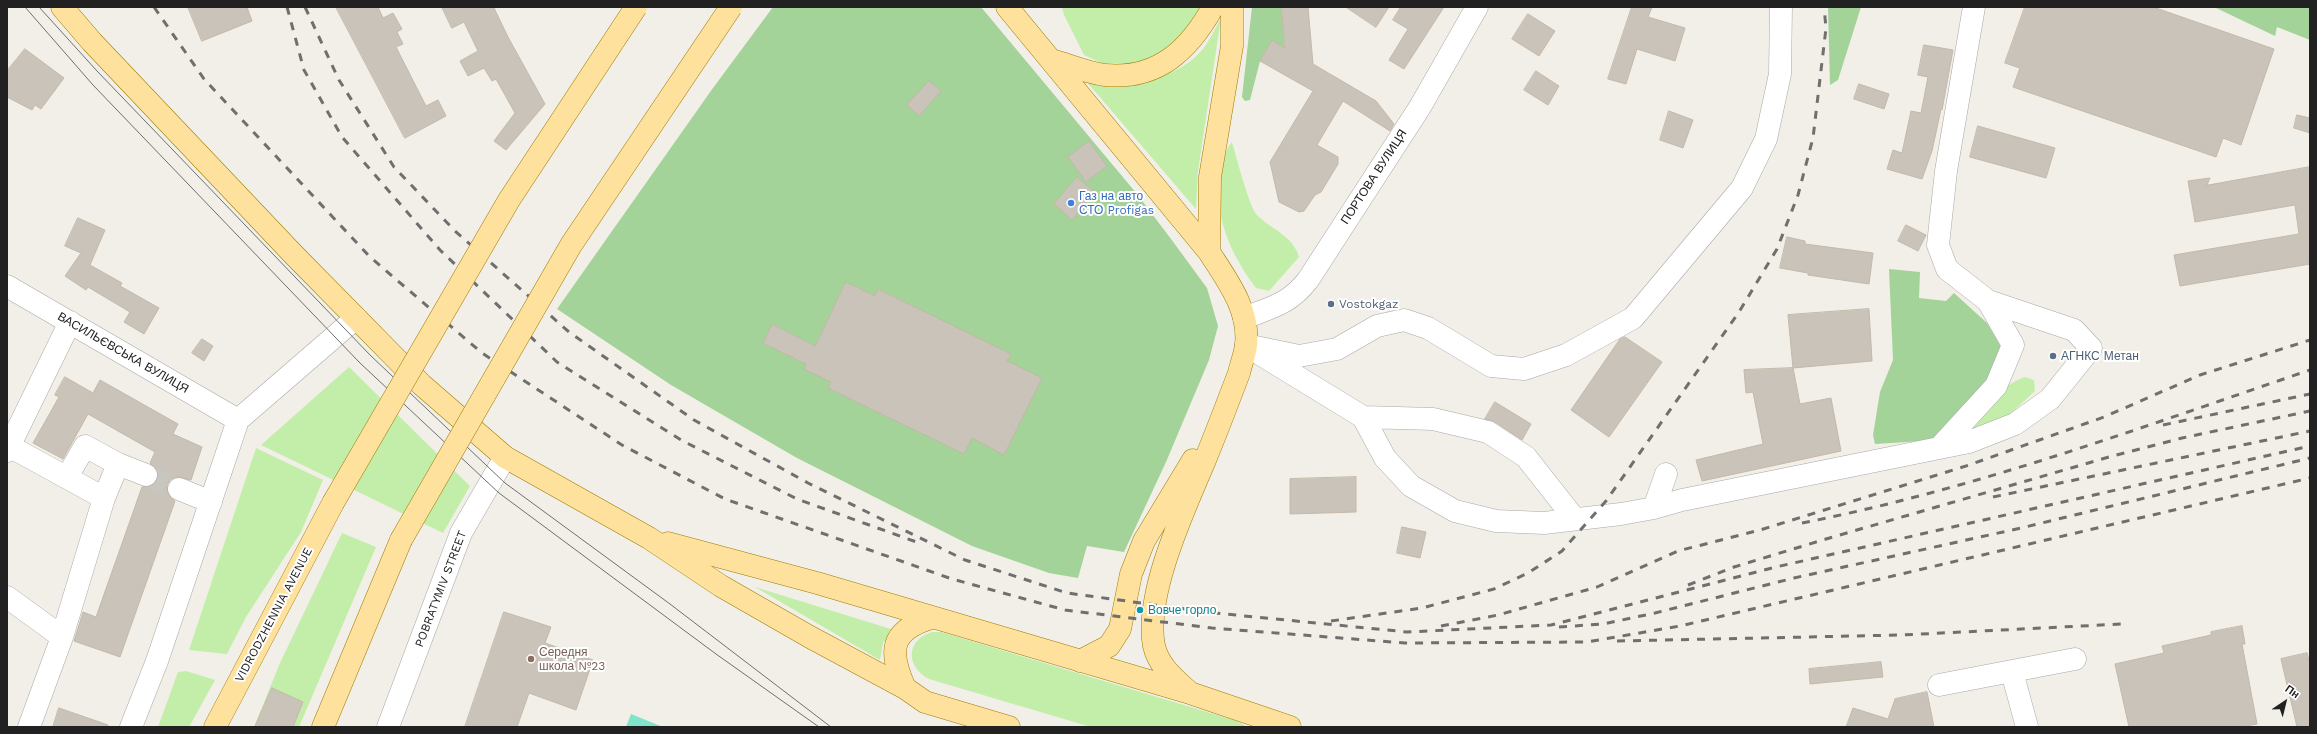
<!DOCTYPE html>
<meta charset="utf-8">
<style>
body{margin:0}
#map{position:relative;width:2317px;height:734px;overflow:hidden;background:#f1efe7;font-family:"Work Sans",sans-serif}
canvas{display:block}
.frame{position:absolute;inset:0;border:8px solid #212121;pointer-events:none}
.north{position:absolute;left:2265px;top:682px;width:40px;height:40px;-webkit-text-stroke:3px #fff;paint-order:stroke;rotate:35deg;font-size:11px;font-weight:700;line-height:16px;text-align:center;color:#212121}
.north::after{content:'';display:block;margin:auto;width:14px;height:18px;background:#212121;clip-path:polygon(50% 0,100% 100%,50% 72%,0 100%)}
</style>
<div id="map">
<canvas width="2317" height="734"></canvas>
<div class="frame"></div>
<div class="north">Пн</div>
</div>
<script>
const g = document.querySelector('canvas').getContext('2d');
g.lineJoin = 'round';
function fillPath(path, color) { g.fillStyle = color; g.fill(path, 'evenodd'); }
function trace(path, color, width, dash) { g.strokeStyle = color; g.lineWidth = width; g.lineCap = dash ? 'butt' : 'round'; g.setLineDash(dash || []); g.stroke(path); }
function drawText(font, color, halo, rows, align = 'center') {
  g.font = font + ' "Work Sans",sans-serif'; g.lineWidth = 4; g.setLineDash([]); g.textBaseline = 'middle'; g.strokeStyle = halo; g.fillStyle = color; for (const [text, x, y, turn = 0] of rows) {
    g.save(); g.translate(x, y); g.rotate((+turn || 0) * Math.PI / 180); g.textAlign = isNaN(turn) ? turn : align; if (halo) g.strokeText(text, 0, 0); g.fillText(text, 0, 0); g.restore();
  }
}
fillPath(new Path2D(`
 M1062,7H1204L1169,50L1146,60L1127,64L1102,63L1084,55L1064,15Z
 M1221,18L1198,171L1196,209L1086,81C1130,80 1170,86 1202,50C1210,41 1215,28 1221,18Z
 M1232,142C1236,156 1249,205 1256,214C1270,229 1293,235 1299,257L1269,291L1256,288C1230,253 1211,213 1222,167C1224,158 1225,150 1232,142Z
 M349,367L470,486L443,533L261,445Z
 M2025,377L2034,380L2035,391L2007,417L1958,436C1977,416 1998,386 2025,377Z
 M256,448L323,480L301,532L246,617L227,654L189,650Z
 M342,533L376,547L299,727H254L280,663Z
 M755,587L894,630L883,643L880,660Z
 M932,632H941L1237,721L1247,727H1091L929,679C905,666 906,640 932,632Z
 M186,671L215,680L189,727H158L178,672Z`), '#c3eeaa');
fillPath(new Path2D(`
 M773,7H981L1137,194L1171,239L1207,288L1218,326L1209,360L1166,462L1124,552L1087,546L1078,578L1049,573L972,546L797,458L671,385L557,309L713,88Z
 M1252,7H1282L1284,48L1272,41L1260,61L1250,100L1245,101L1242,97Z
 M1828,7H1861L1838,80L1830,85Z
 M2214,7H2310V40L2277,27L2275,36Z
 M1889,269L1920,272L1919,298L1946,301L1954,293L1987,323L2003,350L1997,371L1939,440L1875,444L1873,435L1880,392L1893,360Z`), '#a3d399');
fillPath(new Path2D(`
 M631,714L663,727H626Z`), '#81e4ca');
const building = new Path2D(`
 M188,7H247L252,21L202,41Z
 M336,7H378L383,18L393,13L402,29L397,32L403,44L396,47L426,106L438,100L446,116L405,138Z
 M442,7H498L494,8L508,37L545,104L506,150L494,141L515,113L496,79L492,81L484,68L468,76L460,61L478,51L464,22L452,28Z
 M1282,7H1308L1313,64L1376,101L1394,124L1390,131L1343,101L1317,145L1338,157V164L1321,192L1315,195L1304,211L1299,212L1279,202L1270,162L1313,91L1260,61L1272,40L1284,48Z
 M1346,7H1389L1376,27Z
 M1401,7H1444L1404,69L1389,60L1408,29L1393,20Z
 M1632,7H1652L1648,17L1685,28L1675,61L1637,49L1626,84L1608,79Z
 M2025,7H2153L2274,49L2241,145L2223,138L2216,157L2013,87L2020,68L2005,63Z
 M1528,14L1555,31L1539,56L1512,39Z
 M1924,45L1953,50L1942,110L1941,109L1932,151L1922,179L1887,169L1893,150L1902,153L1911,111L1921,113L1928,77L1918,75Z
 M25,49L64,78L41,109L35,105L32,110L7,97V71Z
 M1536,71L1559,86L1548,105L1524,90Z
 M929,81L941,91L919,116L907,105Z
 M1859,84L1889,94L1884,109L1854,99Z
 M1669,111L1693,120L1683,148L1660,140Z
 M2297,115L2310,118V133L2294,128Z
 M1978,126L2055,148L2046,178L1970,157Z
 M1089,141L1107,166L1086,182L1068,157Z
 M2310,167V264L2180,286L2174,255L2299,234L2295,205L2195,222L2188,181L2210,178L2207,185Z
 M1077,177L1096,193L1072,220L1054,204Z
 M78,218L105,230L90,265L122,283L120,286L159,308L144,334L124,322L130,312L88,287L86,290L65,276L81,253L65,246Z
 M1906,225L1926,235L1918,251L1898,241Z
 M1787,237L1805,241V244L1873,253L1869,284L1808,275V273L1780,268Z
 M846,282L875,296L878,289L1011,354L1007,361L1042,378L1004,455L972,438L964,454L828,388L831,382L804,369L806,364L763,343L772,324L815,346Z
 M1869,309L1872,361L1793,368L1788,315Z
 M1625,337L1662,362L1609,437L1571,410L1620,339Z
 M202,339L213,346L204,361L192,353Z
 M1793,368L1800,404L1831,398L1841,451L1702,481L1696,460L1763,444L1753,392L1746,393L1744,370Z
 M65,377L93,393L100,380L178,424L173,434L202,447L191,480L177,477L171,479L167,485L169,496L175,501L120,657L74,641L83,612L96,617L142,487L153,485L157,480L158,473L150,463L155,452L88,414L63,459L33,443L59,397L55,395Z
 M1495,402L1531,424L1522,440L1495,422L1485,419Z
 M1356,477V512L1290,514V479Z
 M1402,527L1426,532L1420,558L1397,553Z
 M504,612L551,627L545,643L593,660L576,710L529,693L517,727H465Z
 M2242,626L2245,644H2242L2257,724L2240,727H2129L2115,664L2164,653L2162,646L2211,635V632Z
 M2307,653L2310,664V727H2297L2281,659Z
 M1881,662L1883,677L1810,684L1809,669Z
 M272,688L303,702L293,727H255Z
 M1927,692L1934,727H1846L1853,708L1888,719L1895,699Z
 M59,708L108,725L107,727H53Z`);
fillPath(building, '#cac3b9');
trace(building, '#c4b8a8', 1);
trace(new Path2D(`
 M146,475L179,489`), '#c7c6bf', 22, [22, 11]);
const minor = new Path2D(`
 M7,286L238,420
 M1244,318C1272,307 1288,305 1308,280L1420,107L1477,7
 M1246,345L1299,356L1337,349L1377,326L1404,320L1428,328L1491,366L1524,369L1566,355L1633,318L1742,188L1766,139L1780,74L1781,7
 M1260,354L1363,417L1433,419L1488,432L1526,457L1574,518
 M1363,417L1385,458L1411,486L1455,511L1496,521L1544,523L1621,514L1654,508L1682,500L1969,442L2015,424L2050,399L2091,348L2074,330L1988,301L1947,269L1938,245L1946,171L1974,7
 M9,446L104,498L62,637L29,727
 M1941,446L1996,386L2013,345L1988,301
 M7,451L70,322
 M118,464L146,475
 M67,477L85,446L118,464L104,498
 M179,489L211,502
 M1654,508L1666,474
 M7,597L62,637
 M2012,672L2027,727
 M1939,685L2075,659
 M131,727L157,661L238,420L356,318
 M388,727L461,533L505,457`);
const major = new Path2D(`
 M62,7L92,42L294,255L422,385L505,457L649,538L721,586L810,637L905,688L925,702L1009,727
 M1007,7L1209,252C1227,280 1250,310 1246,345C1245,354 1241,364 1239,373C1228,402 1217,431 1205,460C1185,508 1144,594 1154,646C1159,667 1175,679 1190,693
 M1052,60C1069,65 1087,73 1105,75C1158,80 1189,50 1213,7
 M1209,252L1210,177L1232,46V7
 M668,543L817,583L1190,693L1290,727
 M1080,661L1109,646L1120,629L1131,574L1144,541L1193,460
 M905,688C889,652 889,631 931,618
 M215,727L333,503
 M323,727L401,540`);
trace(minor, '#a8a8a8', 23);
trace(major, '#9d7c00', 23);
trace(minor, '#fff', 22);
trace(major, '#ffe19e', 22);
trace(new Path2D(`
 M25,7L93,85L360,363L499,493L716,654L819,727
 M39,7L97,71L370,355L505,483L670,604L831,727`), '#6f6f6f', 1);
trace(new Path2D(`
 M154,7L204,79L370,257L482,353L622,445L725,499L952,579L1065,610L1212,628L1405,643L1587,642L1680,626L2310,478
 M287,7L304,70L342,137L440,250L557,362L681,440L797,499L922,544
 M305,7L339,80L394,167L455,231L569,332L694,420L808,483L965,560L1067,593L1215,613L1407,632L1551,625L1776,567L2310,446
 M2163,425L2310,394
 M1993,497L2310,431
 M1802,523C1976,489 2142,427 2310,370
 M1688,585L1734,567L1826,539L2109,457L2182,438L2310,411
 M1331,621L1422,608L1494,589L1528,573L1562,551L1606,501L1739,312L1777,249L1798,195L1813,138L1826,28L1824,7
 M1441,626L1498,615L1597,587L1678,551L1760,530L1969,465L2104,417L2200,375L2310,340
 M1559,627L1603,624L1655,613L1794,578L2021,528L2310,458
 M1617,641L1902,635L2122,624`), '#6f6f6f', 3, [8, 8]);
const majorBridge = new Path2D(`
 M333,503L509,200L636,7
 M401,540L571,245L731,7`);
trace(majorBridge, '#9d7c00', 23, []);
trace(majorBridge, '#ffe19e', 22);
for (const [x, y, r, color] of [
 [1071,203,4,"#3f7fe0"],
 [1331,304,4,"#5c6f8a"],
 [2053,356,4,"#5c6f8a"],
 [1140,610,4,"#0f9aa8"],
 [531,659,4,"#8d6e63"]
]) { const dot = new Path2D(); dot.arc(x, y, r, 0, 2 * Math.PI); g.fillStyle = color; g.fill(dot); trace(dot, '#fff', 1.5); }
drawText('12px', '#212121', '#fff', [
 ["ПОРТОВА ВУЛИЦЯ",1374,177,-57],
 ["ВАСИЛЬЄВСЬКА ВУЛИЦЯ",123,353,30],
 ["POBRATYMIV STREET",441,589,-69],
 ["VIDRODZHENNIA AVENUE",274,615,-62]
]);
drawText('12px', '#366cbe', '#fff', [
 ["Газ на авто",1079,196],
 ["СТО Profigas",1079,210]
], 'left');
drawText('12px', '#4e5e75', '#fff', [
 ["Vostokgaz",1339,304],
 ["АГНКС Метан",2061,356]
], 'left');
drawText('12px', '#0d838f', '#fff', [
 ["Вовче горло",1148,610]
], 'left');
drawText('12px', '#785e54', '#fff', [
 ["Середня",539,652],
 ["школа №23",539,666]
], 'left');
</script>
